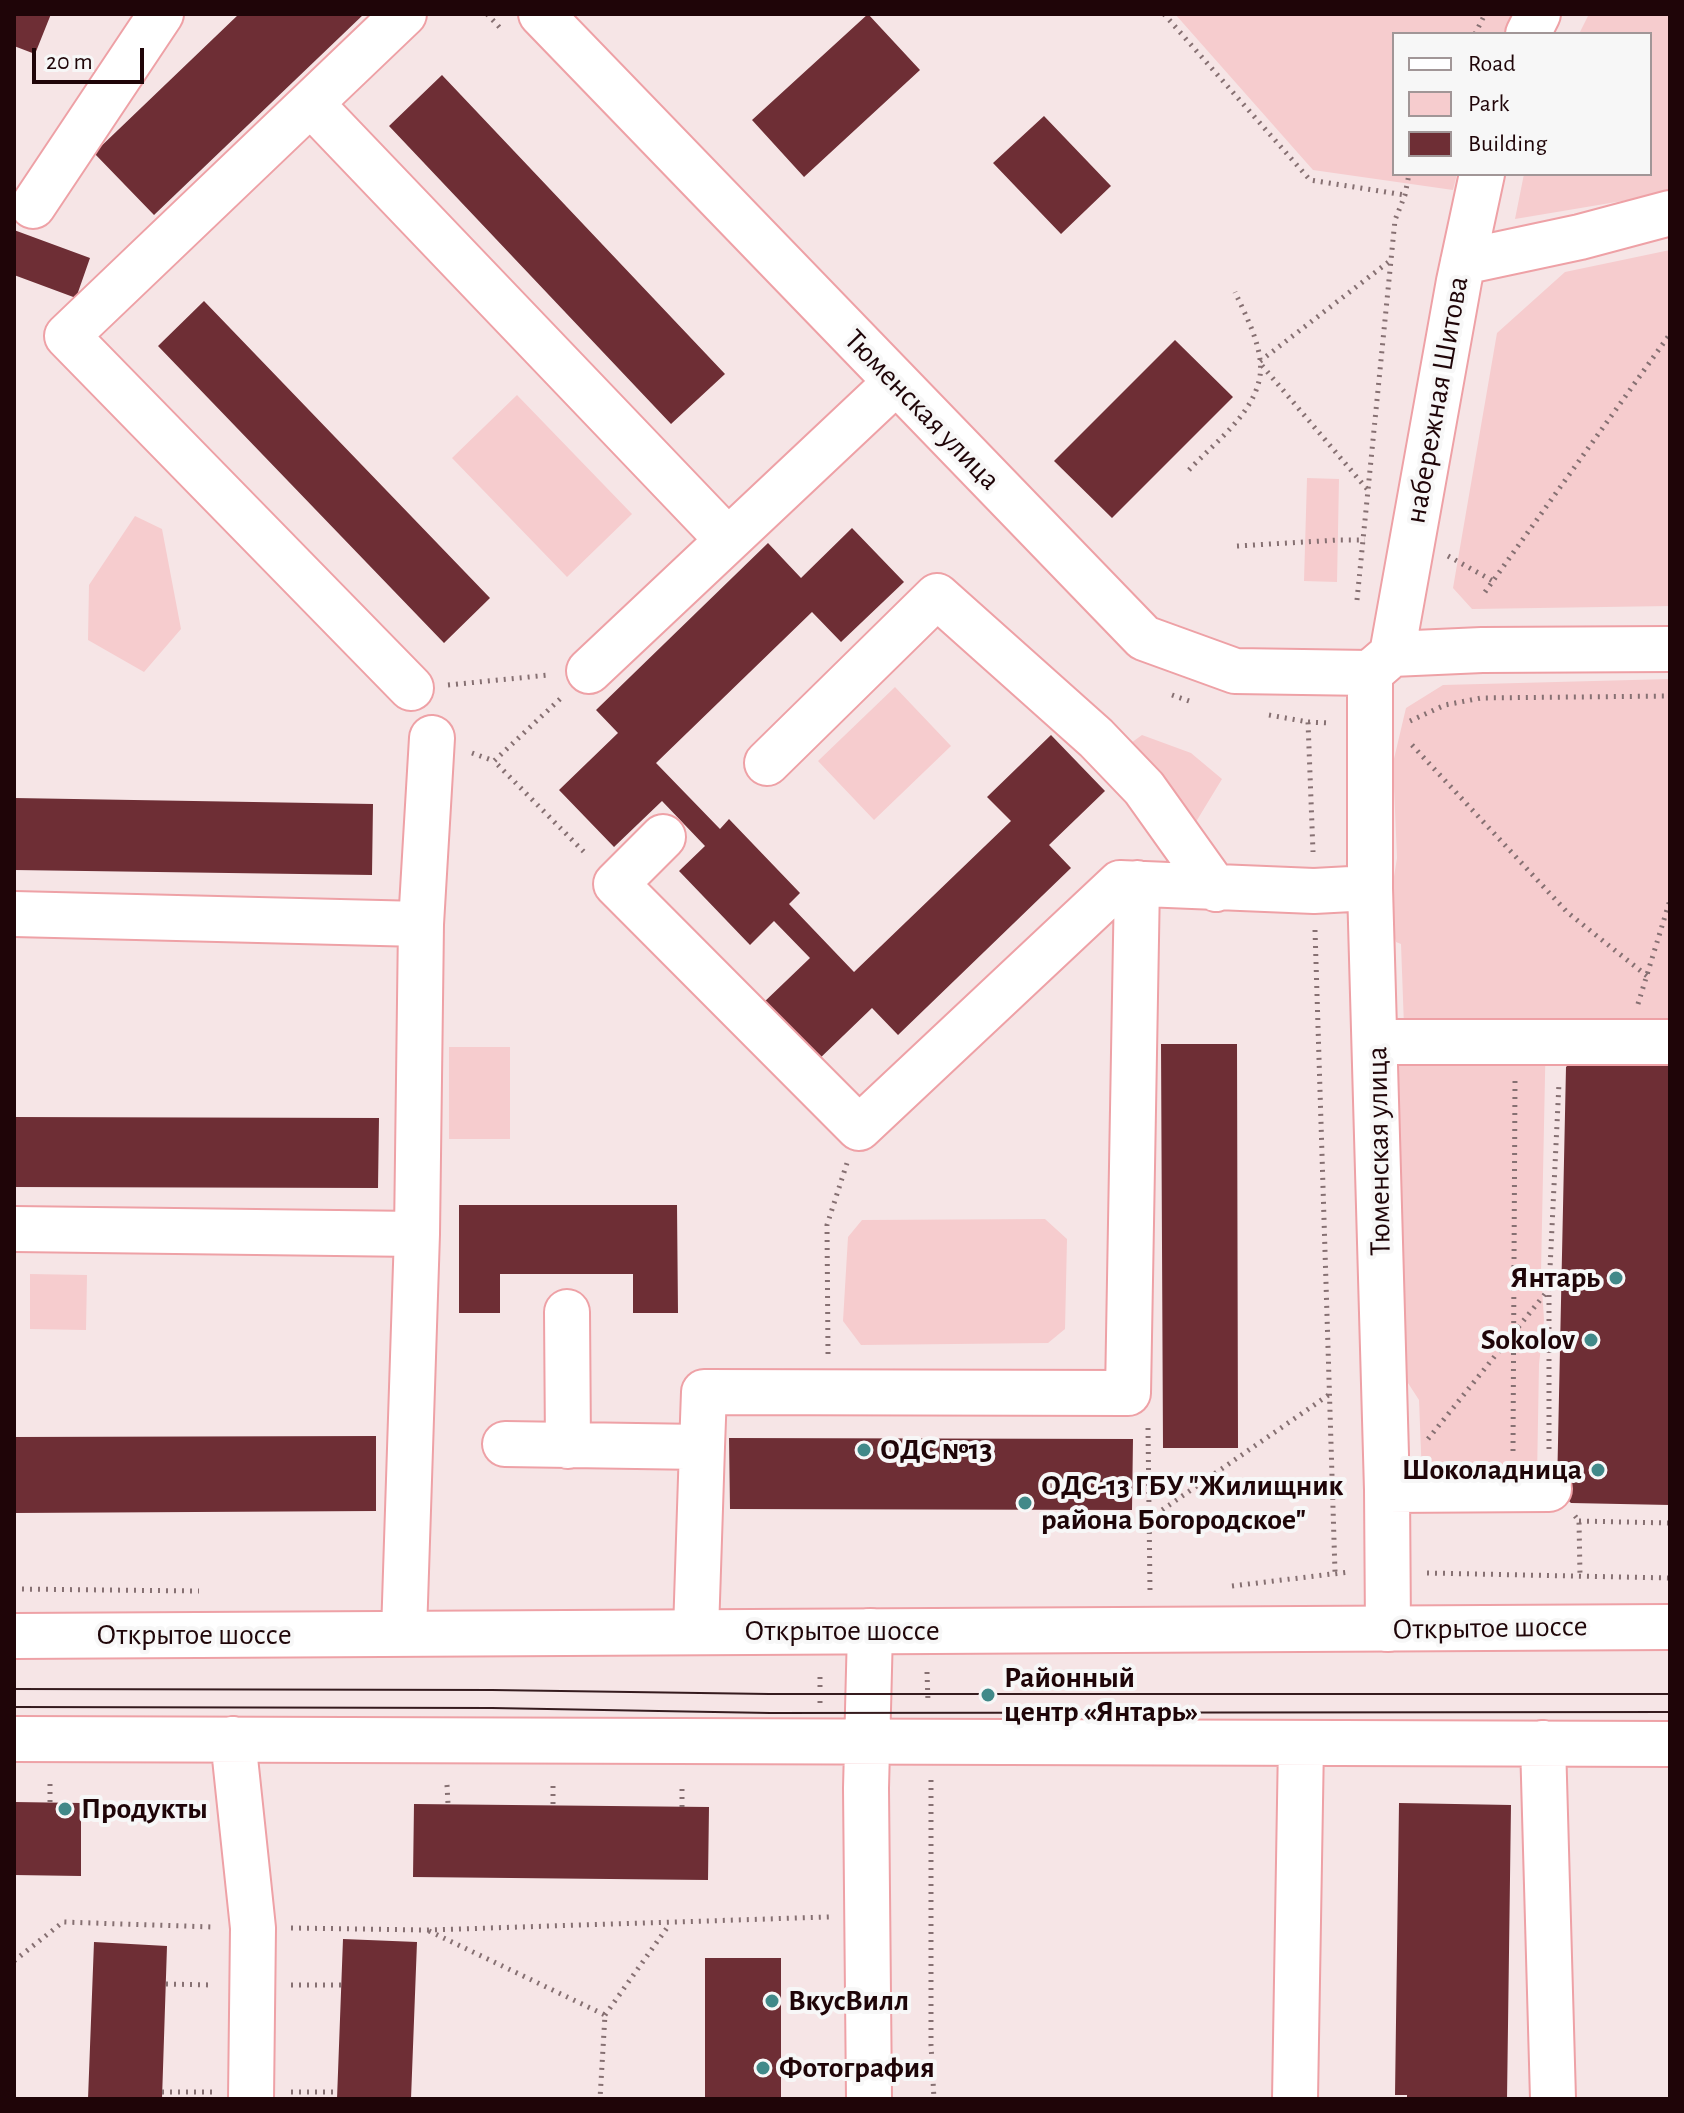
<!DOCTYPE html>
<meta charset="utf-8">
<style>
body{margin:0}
#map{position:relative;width:1684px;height:2113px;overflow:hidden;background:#f6e5e6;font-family:"Alegreya Sans",sans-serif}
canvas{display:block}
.frame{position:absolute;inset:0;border:16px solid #1f0508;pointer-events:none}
.legend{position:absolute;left:1392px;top:32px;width:260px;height:144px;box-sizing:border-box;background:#f7f7f7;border:2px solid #a19697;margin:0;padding:10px 14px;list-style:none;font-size:24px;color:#1f0508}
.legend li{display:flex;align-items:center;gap:16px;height:40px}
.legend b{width:40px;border:2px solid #a19697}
.scale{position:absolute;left:32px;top:48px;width:112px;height:36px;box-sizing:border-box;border:4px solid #1f0508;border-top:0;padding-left:10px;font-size:24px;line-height:28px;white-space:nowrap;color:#1f0508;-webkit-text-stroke:6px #f7f7f7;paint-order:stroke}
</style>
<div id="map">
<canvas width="1684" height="2113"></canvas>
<div class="frame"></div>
<ul class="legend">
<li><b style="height:10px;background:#fff"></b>Road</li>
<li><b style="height:22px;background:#f6ccce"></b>Park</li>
<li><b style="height:22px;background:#6e2e35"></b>Building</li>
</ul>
<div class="scale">20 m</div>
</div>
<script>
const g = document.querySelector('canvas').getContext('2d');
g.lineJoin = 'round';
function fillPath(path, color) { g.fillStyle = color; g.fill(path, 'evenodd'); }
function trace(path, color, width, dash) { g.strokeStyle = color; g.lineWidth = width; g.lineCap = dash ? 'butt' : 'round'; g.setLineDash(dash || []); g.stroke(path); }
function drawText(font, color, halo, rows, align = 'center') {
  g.font = font + ' "Alegreya Sans",sans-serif'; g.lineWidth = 8; g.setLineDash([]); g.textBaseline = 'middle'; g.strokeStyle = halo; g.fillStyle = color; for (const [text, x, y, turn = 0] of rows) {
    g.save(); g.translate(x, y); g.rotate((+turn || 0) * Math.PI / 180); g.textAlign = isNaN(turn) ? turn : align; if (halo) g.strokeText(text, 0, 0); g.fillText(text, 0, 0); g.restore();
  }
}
fillPath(new Path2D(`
 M1175,14H1513L1503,34H1394V174H1457L1453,190L1313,170Z
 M1589,14H1670V193L1515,219L1524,174H1650V34H1579Z
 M1670,250V606L1472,609L1453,588L1497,333L1565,272Z
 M517,395L632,514L567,577L452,458Z
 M1307,478L1339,479L1337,582L1304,581Z
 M135,516L162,529L181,629L144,672L88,640L89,585Z
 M1670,679V1027H1546L1541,1272L1544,1320L1539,1364L1537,1477H1422L1419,1400L1397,1366L1394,1072L1405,1054L1401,944L1396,942L1391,923L1393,883L1397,858L1393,763L1406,708L1443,685Z
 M895,687L951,746L874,820L818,761Z
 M1142,735L1191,753L1222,779L1191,830L1124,748Z
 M449,1047H510V1139H449Z
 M1045,1219L1067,1239L1065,1329L1048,1343L861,1345L843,1321L848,1237L862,1220Z
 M30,1274L87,1275L86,1330L30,1329Z`), '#f6ccce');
fillPath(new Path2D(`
 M14,14H51L35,54L14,46Z
 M239,14H364L154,215L94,153Z
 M868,14L920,70L804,177L752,120Z
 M442,75L725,374L671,424L389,126Z
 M1044,116L1111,186L1061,234L993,163Z
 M14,230L90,258L76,298L14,275Z
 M204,301L490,598L444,643L158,346Z
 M1175,340L1233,397L1112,518L1054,461Z
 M852,528L904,582L841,642L812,612L656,763L720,829L729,819L800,893L789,904L854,972L1011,821L987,797L1051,735L1105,791L1049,845L1071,868L898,1035L872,1008L816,1062L761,1005L810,958L774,921L750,945L679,871L705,846L662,801L614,847L559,790L618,733L596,710L768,543L801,578Z
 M14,798L373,804L372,875L14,870Z
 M1161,1044H1237L1238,1448H1163Z
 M1579,1054L1670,1056V1505L1571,1503L1557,1489L1566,1067Z
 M14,1117L379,1118L378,1188L14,1187Z
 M459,1205H677L678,1313H633V1274H500V1313H459Z
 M376,1436V1511L14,1513V1437Z
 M729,1438L1133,1439L1132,1510L730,1509Z
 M14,1802L81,1803V1876L14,1875Z
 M1399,1803L1511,1805L1507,2099H1407V2095H1395Z
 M414,1804L709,1807L708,1880L413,1877Z
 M343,1939L417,1942L411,2099H337Z
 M94,1942L167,1946L162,2099H88Z
 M705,1958H781V2099H705Z`), '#6e2e35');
const minor = new Path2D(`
 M404,14L67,336L411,688
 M541,14L1144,638L1235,671L1370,673L1392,654L1482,650L1670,649
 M1528,34L1538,14
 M311,104L727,539
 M33,206L161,14
 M1463,262L1580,237L1670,213
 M1392,654L1459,281L1482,174
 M589,671L895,383
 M1370,673V888L1387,1490L1388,1629
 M767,763L937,596L1096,738L1144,788L1216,889
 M663,837L616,884L859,1128L1120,883L1314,891L1370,888
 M14,914L421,924
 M1376,1042H1670
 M14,1229L417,1234
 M567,1312L568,1446
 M505,1444L702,1447L696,1631
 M702,1447L704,1392L1128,1393L1137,883
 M1387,1490L1549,1489
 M404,1633L417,1234L421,924L432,738
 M14,1739L1670,1744
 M233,1739L253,1928L251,2099
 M1543,1743L1553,2099
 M869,2099L866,1788L870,1631
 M1295,2099L1301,1743`);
const major = new Path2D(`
 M14,1636L1670,1627`);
trace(minor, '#eea1a6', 48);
trace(major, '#eea1a6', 48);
trace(new Path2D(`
 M487,14L503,31
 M1164,14L1310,180L1405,195
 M1475,34L1485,14
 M1189,470C1214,443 1254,414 1260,376C1264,349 1246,316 1235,292
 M1367,489L1259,362L1391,260
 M1237,546L1338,540H1365
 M1448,556L1493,581
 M1485,592L1670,334
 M1357,600L1395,220L1405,195L1409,174
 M448,685L549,675
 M1172,695L1192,702
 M560,699L494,761L587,855
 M1269,715L1308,722L1313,852
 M1410,721L1445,705L1481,698L1670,696
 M1308,722L1329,723
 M1412,745L1567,912L1647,976
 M472,753L494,761
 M1315,930L1335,1572
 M1638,1004L1670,900
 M828,1354L827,1225L847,1163
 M1148,1428L1150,1590
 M1428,1439L1549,1289
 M1549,1449V1289L1559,1083
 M1513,1451L1515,1081
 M1575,1516L1579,1521L1580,1575
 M1149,1519L1330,1394
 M1579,1521L1670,1523
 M1427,1573L1670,1578
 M1232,1586L1349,1572
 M14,1589L199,1591
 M927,1672L928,1702
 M820,1703V1673
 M931,1780V2045L934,2099
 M447,1785L448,1804
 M553,1786V1805
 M50,1802V1782
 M682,1807V1786
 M291,1928L427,1930L829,1917
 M429,1931L605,2015L600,2099
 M14,1961L63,1922L213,1927
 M166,1984L213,1985
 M291,1985H342
 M605,2015L669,1925
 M162,2092H213
 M291,2092H338`), '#867072', 5, [2, 6]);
trace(minor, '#fff', 44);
trace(major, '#fff', 44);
trace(new Path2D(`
 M14,1689L492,1690L769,1694H1670
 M14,1707L492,1708L770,1713L1670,1712`), '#351b1e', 2);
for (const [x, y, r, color] of [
 [1616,1278,8,"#418989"],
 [1591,1340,8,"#418989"],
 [864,1450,8,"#418989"],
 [1598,1470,8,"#418989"],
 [1025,1503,8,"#418989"],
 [988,1695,8,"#418989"],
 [65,1809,8,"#418989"],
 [772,2001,8,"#418989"],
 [763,2068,8,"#418989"]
]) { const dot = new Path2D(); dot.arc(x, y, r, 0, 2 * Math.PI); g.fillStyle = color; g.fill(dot); trace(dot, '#f7f7f7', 3); }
drawText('30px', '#1f0508', '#f7f7f7', [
 ["набережная Шитова",1437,400,-80],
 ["Тюменская улица",922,410,46],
 ["Тюменская улица",1379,1151,-91],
 ["Открытое шоссе",1490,1628,-1],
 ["Открытое шоссе",842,1631],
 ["Открытое шоссе",194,1635]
]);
drawText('bold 30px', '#1f0508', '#f7f7f7', [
 ["Янтарь",1600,1278,"right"],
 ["Sokolov",1575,1340,"right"],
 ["ОДС №13",880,1450],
 ["Шоколадница",1582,1470,"right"],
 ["ОДС-13 ГБУ \"Жилищник",1041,1486],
 ["района Богородское\"",1041,1520],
 ["Районный",1004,1678],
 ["центр «Янтарь»",1004,1712],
 ["Продукты",81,1809],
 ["ВкусВилл",788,2001],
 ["Фотография",779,2068]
], 'left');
</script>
